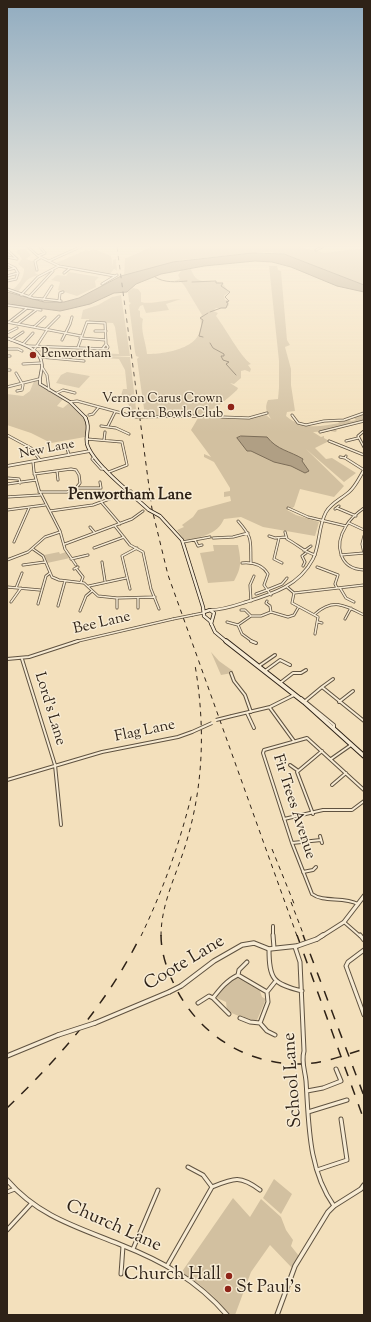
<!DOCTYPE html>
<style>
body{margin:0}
#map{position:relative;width:371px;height:1322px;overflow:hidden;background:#f3e0bc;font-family:"Sorts Mill Goudy",serif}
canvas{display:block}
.frame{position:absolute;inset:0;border:8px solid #2e2217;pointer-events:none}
</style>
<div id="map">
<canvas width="371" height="1322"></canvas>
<div class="frame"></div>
</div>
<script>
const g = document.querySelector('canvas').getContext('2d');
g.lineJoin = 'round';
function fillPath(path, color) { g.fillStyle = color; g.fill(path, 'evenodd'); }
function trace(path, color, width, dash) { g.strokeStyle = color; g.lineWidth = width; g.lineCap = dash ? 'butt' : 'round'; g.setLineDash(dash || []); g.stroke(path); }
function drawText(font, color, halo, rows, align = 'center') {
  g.font = font + ' "Sorts Mill Goudy",serif'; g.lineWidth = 3; g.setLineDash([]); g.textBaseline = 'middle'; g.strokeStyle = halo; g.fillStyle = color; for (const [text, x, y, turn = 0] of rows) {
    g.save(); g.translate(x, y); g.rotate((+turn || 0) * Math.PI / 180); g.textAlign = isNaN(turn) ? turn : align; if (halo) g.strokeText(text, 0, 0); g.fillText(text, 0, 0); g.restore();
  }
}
fillPath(new Path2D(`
 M151,247H299L322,252L323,253L364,248V285L284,254L265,252L182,260L124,276L125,258L129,257Z
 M24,248L31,255L26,259L35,262L37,270L35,273L39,275C26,278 26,282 17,293L12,290C19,285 24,277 24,269L18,264L22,259L16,251Z
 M94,249L111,256L113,266V260L116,259L117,271L114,269L110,274H105L75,269L56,263L86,250L89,251Z
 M269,266H277L278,270L281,271L287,340L290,345L285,347L291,369V385L295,411L287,412L286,416C303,430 319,427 339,423L338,421L347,419L351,421L356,420L353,417L364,413V421L335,429L337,431L335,432L331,431L313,432L321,437L324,436V438L329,441L315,448L326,459L332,458L356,473L344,482L306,449L344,486L334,497L300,489L294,507L287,510L296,515L319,522L315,536L263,527L241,517L224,519C217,535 200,537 185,541L177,530L184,527L182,525L193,517L198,510L231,501L230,496L224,497V492L230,491V488L214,462L204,457V454L211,457L191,430L198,418L248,419L266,415L271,419C267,412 264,409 268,400L278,399L279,387V361Z
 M191,269C196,286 208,280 222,283L229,292L224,296L225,300H230L228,303L229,305L226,308H216L213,311L218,313L216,316C226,329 240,356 251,364L248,365L251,369L250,372L245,370L241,371V378L234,384L230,383L238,388L237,390C227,399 215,410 201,414C184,419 163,416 145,416L137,359L139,357L136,356L135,352L129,305L131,303L129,302L128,292L133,288L138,289L141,293V302C151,305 170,299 181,299L166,304L169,310L146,313L143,305L140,306L138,310L140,311V317L143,319C140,330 146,342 147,354C168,354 208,347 200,318L202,315L184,285L181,282L174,281L180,279L178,275L182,270Z
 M69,272L99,277L95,281L96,287L77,296L58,290L60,282L51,280L57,275L66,276Z
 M121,295L130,356H107L130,357L136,409L132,411L130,415L126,414L129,410V405L125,401H121L120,399L123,389H127L125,370L119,359L41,354L88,355L39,352L37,350L119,354L115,327L113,323L89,322V319H81L83,310L98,305L112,297Z
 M67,372L90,376L79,388L56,383L61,375Z
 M34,381H38L40,386L63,399L57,406L63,408L69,403C81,415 90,419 85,437L51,443L31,433L7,425V394L23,396L30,391Z
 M213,545H238C241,561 242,567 234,581L208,583L200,553L214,551Z
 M59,552L60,554L66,552L70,558L47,563L44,555Z
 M211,652L219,661L233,671L232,673L221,675Z
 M236,977L260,991L262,997L266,999L257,1020L250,1021L244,1019L243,1016L241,1017L227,1011L226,1002L217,998V996L222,988Z
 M274,1179L292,1194L281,1214L263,1198Z
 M233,1198L250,1217L261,1199L281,1217L286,1230L293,1240L291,1246L299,1256L293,1269L270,1245L251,1272L235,1315H228C216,1296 201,1284 181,1273Z`), '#d2c0a0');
const water = new Path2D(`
 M253,253L284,254L364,285V292L337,286L291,267L272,262L255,261L204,266L161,274L136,284L127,292L114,293L90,304L69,309L60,311L7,304V292L44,302H64L79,298L121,276L173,262Z
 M241,436L267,437C277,450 290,451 303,459L302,461L309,471L305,473L291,466L274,462L251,451H247L237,438Z`);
fillPath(water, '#b09f84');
trace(water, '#7c6d58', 1);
trace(new Path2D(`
 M155,277C164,283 176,282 187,281
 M192,282L216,281V283H223L221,286L230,292L225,297L229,301L226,302L228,303L226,308H221L210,312
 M203,337L199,336L203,320L200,318L208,313
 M210,343L213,348L224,354V356H221L223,360L229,362L226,364L236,375`), '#7c6d58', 1);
const minorFar2 = new Path2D(`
 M28,247L38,256
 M40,247L45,253L38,256L59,266L115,276
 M7,250L17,259
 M316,250L322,247
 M7,257L17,259
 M49,261L80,247
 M7,264L15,268L18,273L16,279L7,281
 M7,270L15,268
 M37,270L35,261L40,258
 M64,273L69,269
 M7,276L18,273
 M102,284L117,275
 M7,289L33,298L61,301
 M21,295L38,277L59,266
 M29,297L53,271L52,270
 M43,300L52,286
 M59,301L60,293L63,292
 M7,305L41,310
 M7,322L81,336
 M9,322L27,308
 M19,323L36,310
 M34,327L45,317
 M46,329L59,316
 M95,331H106
 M7,333L17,328
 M80,338L106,340
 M11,340L23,332
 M62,340L70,324L72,317
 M23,344L33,333
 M28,346L107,349L108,347L106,344
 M78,347L87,322L105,323L106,344L103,348
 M7,349H18L22,351
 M34,350L47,330
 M7,356H10
 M40,357L84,361
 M23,364L41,363
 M42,367L47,375L49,390
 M7,370H10
 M16,373L23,385L22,390L17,391
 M57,393L63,390L75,393
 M70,402L77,401L136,417L193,416L249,418L267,413
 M89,415L93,414L98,408
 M292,415L298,423L306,425L324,421L344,420L364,413
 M101,426L116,428L129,434
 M108,426L115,412
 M364,431L358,436L364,447
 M320,432L364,421
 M7,435L31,448L40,460
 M87,439L122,442L127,465L109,472
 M104,440L105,432
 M329,441L364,455
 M346,441L358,438
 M66,445L69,455
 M94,457L92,459L101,469H105
 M340,457L345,458L346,456
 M345,458L364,470
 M33,462L34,472L39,490L60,531L65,549L76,565
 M57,471L58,480
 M34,474L71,469L76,470L79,475L80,483L76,488L67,492H39
 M7,478L19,479L20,483
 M7,484L36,480
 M77,488H101L100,482
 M7,497L40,495
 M102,503L120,524
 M288,508L308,517L346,526
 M337,508L356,516
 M364,508C357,513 350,519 346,526C334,545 339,569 364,570
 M335,509L339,506
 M7,510L45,505
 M50,511L93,505L131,491
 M238,521C254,539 250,541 251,563
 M349,523L364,530
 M115,526L130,545L143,552L151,589L159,609
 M90,527L95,533
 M285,532L287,539C297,544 304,552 315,555
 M269,536L275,538L286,537
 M364,536L362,544L364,553
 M213,538L233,537L248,533
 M279,538L274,559L282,563
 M195,540L198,546L202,545
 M14,542L29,508
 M183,542L210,537
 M65,544L132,519L143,511
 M94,548L124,537
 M33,549L43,556L52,577L59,580L84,583L98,596L117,598L155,597
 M304,551L311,546
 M341,555L364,553
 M71,559L88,555
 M7,560L28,552L45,537L60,532
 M102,562L105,581
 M242,563C253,562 262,564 268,574L264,585L271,595
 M23,565L45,562
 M303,566L305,562L302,556L306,553
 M317,567L338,575L335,584L337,588
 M76,568L83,577L81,582
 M74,569L78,567
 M89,586L126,578
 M7,587L40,590
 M287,587L294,593L364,585
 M16,588L22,573
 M340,588L346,598L354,602
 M130,589L122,556L137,548
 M267,590L282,584L287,578
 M294,593L292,603L318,617L315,634
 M256,594L267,590
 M117,598V608
 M138,598V608
 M251,601L250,585L254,576
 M267,601L266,603L270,606L271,612
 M11,602L21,588
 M38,604L46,576L50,573
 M58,606L65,581
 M241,610H245L251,616
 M80,611L86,596L92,591
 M315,614C333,598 345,605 364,615
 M193,615L203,613
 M345,619L351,608
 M227,622L238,625
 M318,622L322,623
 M74,642L173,619
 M253,642L242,634L238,625L251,616H261L271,612L288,617L294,615L298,608`);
const minorFar1 = new Path2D(`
 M251,641L256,643
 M7,659L29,657L78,641
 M22,659L55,765L61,825
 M259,666L275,655
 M265,671L280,660L290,665
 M231,673L234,681L245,695L251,712
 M280,683L293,673H301L306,670
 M322,687L333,679
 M301,698L334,725V728
 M304,702L322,687L364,721
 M339,702L353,691
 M270,708L294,741
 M247,713L254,728
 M232,716L270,707L294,695
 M331,759L351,745
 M290,765L297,770
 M7,780L102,752L178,737L192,732
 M332,785L346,773
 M313,814L297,772L322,751
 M284,819L323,810H352L364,801
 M320,836L322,843
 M292,843L321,840
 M303,872L313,870L316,867
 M358,904C343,896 324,903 312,894L292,843L263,753L264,750L307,738L364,790
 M344,922L360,936
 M273,926V936`);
const minor = new Path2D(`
 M273,935L274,948
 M360,935L364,940
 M295,947L300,962L304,1051C301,1062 305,1070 306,1081C309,1125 308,1169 334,1206
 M269,949C269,979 273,984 302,991
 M364,950L348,962L346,966L364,1015
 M238,975L239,970L247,962
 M275,982L267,992L268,1002L260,1023L267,1031L275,1035
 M198,1003L209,996L213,998
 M229,1014L213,998C220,989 227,980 238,975L267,992
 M240,1018L250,1022L260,1023
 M307,1091L323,1088L341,1081L336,1069
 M308,1112L347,1100
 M188,1167L203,1175L212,1187
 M317,1170L347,1160L341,1119
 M7,1192L15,1189
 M7,1230L31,1204
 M133,1249L158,1190
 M167,1266L212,1187C234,1178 240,1175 260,1190
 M121,1274L123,1246`);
const tertiaryFar3 = new Path2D(`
 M7,387L39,379`);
const tertiaryFar2 = new Path2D(`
 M7,466L90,451
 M210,610C223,610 234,606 246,602C272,594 299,586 313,559C320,545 318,527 326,512C331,503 341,499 349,492C356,486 359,478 364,470`);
const tertiaryFar1 = new Path2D(`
 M322,936L344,922L364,896`);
const tertiary = new Path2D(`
 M317,939L323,935
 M181,986L214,961L242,945L254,943L269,949L297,946
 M95,1023L169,992
 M7,1056L58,1035
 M7,1180C38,1216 77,1227 119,1244C162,1261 197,1280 227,1315
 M277,1315L295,1266L328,1212L334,1206L361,1189L364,1185`);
const secondaryFar2 = new Path2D(`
 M7,338C20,344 41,347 42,365C42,372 39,377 40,384L70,402L86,418`);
const secondaryFar1 = new Path2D(`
 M85,417C91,428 85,434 87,444C93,464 133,495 149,510
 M160,516L182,540L203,607L204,616L210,621L215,632L227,642
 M204,612L210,610L214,613L211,624`);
const secondary = new Path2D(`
 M226,641L304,702L364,756`);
trace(minorFar2, '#5f5240', 3);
trace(minorFar1, '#5f5240', 4);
trace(minor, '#5f5240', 5);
trace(tertiaryFar3, '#5f5240', 3);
trace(tertiaryFar2, '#5f5240', 3.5);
trace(tertiaryFar1, '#5f5240', 5);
trace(tertiary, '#5f5240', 5.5);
trace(secondaryFar2, '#2e2217', 3.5);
trace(secondaryFar1, '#2e2217', 4);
trace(secondary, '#2e2217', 5.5);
trace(minorFar2, '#f7ebd3', 1.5);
trace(minorFar1, '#f7ebd3', 2);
trace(minor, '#f7ebd3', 3);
trace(tertiaryFar3, '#f7ebd3', 1.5);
trace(tertiaryFar2, '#f7ebd3', 2);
trace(tertiaryFar1, '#f7ebd3', 3);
trace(tertiary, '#f7ebd3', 3.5);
trace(secondaryFar2, '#f7ebd3', 2);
trace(secondaryFar1, '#f7ebd3', 2.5);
trace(secondary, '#f7ebd3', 3.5);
trace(new Path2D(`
 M117,247L152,509L168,575L297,936
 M272,849L295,906
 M291,902L304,936
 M141,936C163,890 180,843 192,793
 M161,936C161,902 178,872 187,840C204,782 205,724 195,665`), '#2e2217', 1, [4.5, 4.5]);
trace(new Path2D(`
 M161,935C161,951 166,967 173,982C195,1031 242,1063 296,1064C319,1065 342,1056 364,1049
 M297,935L364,1120
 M303,935L364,1096
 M7,1108C61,1056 108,1002 141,935`), '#2e2217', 1.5, [10, 10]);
const minorBridgeFar1 = new Path2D(`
 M173,619L193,615`);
const minorBridge = new Path2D(`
 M216,720L232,716
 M192,732L212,723`);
const tertiaryBridge = new Path2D(`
 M297,946L317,939
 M169,992L181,986
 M58,1035L95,1023`);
const secondaryBridge = new Path2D(`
 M149,510L160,516`);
trace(minorBridgeFar1, '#5f5240', 3, []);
trace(minorBridge, '#5f5240', 4, []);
trace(tertiaryBridge, '#5f5240', 5.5, []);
trace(secondaryBridge, '#2e2217', 4, []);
trace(minorBridgeFar1, '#f7ebd3', 1.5);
trace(minorBridge, '#f7ebd3', 2);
trace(tertiaryBridge, '#f7ebd3', 3.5);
trace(secondaryBridge, '#f7ebd3', 2.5);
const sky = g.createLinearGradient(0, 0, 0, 432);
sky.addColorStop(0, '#91acc0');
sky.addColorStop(0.57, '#faf1e1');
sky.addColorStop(1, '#faf1e100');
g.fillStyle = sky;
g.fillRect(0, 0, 371, 432);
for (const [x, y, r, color] of [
 [33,355,4,"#8f2418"],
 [231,407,4,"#8f2418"],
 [229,1276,4,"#8f2418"],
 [228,1289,4,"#8f2418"]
]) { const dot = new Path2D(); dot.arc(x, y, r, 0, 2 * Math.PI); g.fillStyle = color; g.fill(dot); trace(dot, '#f7ebd3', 1.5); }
drawText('13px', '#2e2217', '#f7ebd3', [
 ["Penwortham",41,355],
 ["Vernon Carus Crown",223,400,"right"],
 ["Green Bowls Club",223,415,"right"]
], 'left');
drawText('13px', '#2e2217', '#f7ebd3', [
 ["New Lane",47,450,-11]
]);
drawText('15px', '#2e2217', '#f7ebd3', [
 ["Bee Lane",102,624,-13],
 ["Lord's Lane",49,709,73],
 ["Flag Lane",145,732,-12],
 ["Fir Trees Avenue",293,807,72]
]);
drawText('bold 16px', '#2e2217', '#f7ebd3', [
 ["Penwortham Lane",130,496]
]);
drawText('18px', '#2e2217', '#f7ebd3', [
 ["Coote Lane",185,964,-31],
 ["School Lane",294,1080,-94],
 ["Church Lane",113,1227,24]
]);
drawText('18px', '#2e2217', '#f7ebd3', [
 ["Church Hall",221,1276],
 ["St Paul's",236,1289,"left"]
], 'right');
</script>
